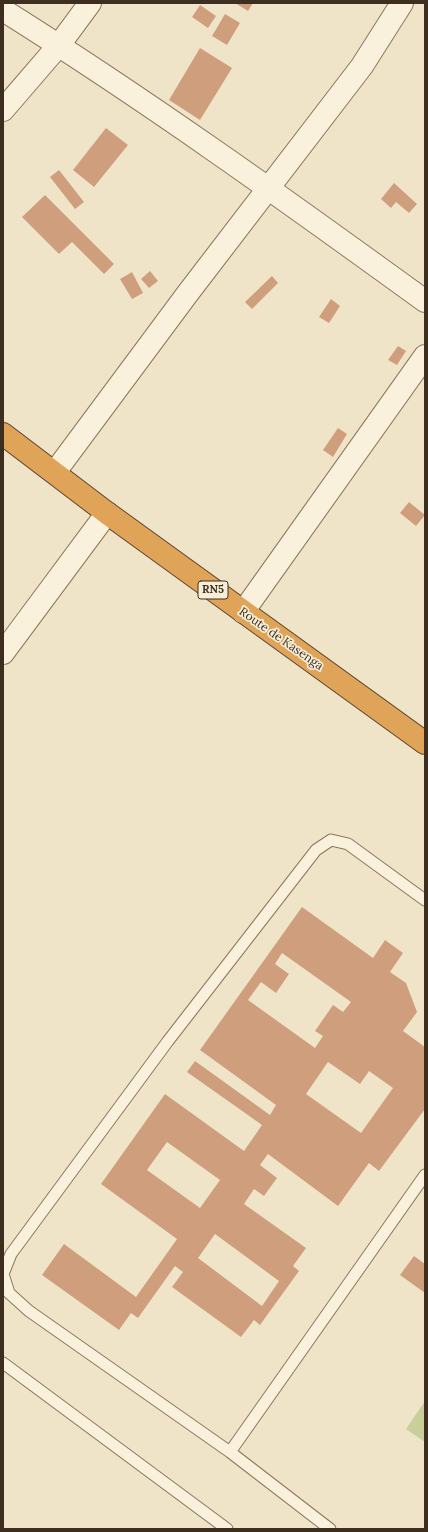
<!DOCTYPE html>
<style>
body{margin:0}
#map{position:relative;width:428px;height:1532px;overflow:hidden;background:#f0e4c8;font-family:Lora,serif}
canvas{display:block}
.frame{position:absolute;inset:0;border:4px solid #3d2e20;pointer-events:none}
</style>
<div id="map">
<canvas width="428" height="1532"></canvas>
<div class="frame"></div>
</div>
<script>
const g = document.querySelector('canvas').getContext('2d');
g.lineJoin = 'round';
function fillPath(path, color) { g.fillStyle = color; g.fill(path, 'evenodd'); }
function trace(path, color, width, dash) { g.strokeStyle = color; g.lineWidth = width; g.lineCap = dash ? 'butt' : 'round'; g.setLineDash(dash || []); g.stroke(path); }
function drawText(font, color, halo, rows, align = 'center') {
  g.font = font + ' Lora,serif'; g.lineWidth = 3.5; g.setLineDash([]); g.textBaseline = 'middle'; g.strokeStyle = halo; g.fillStyle = color; for (const [text, x, y, turn = 0] of rows) {
    g.save(); g.translate(x, y); g.rotate((+turn || 0) * Math.PI / 180); g.textAlign = isNaN(turn) ? turn : align; if (halo) g.strokeText(text, 0, 0); g.fillText(text, 0, 0); g.restore();
  }
}
fillPath(new Path2D(`
 M425,1401V1442L406,1429Z`), '#c9cf9b');
fillPath(new Path2D(`
 M235,3H253L248,11Z
 M200,5L216,16L208,28L192,17Z
 M225,14L240,23L227,45L212,36Z
 M200,48L232,68L200,120L169,100Z
 M106,128L128,145L94,187L73,170Z
 M59,170L84,202L75,209L50,177Z
 M394,183L417,204L409,213L396,202L391,208L381,199Z
 M45,195L114,264L104,274L72,242L59,254L22,217Z
 M150,271L158,281L149,288L141,279Z
 M132,272L143,293L132,299L120,279Z
 M272,276L278,283L252,309L245,302Z
 M331,299L340,306L329,323L319,317Z
 M398,346L406,351L397,365L388,360Z
 M338,428L347,434L333,457L323,450Z
 M409,502L425,515L416,526L400,513Z
 M302,907L373,958L385,940L403,953L390,972L406,983L417,1012L403,1031L425,1047V1109L379,1171L369,1163L338,1206L268,1154L260,1165L277,1178L264,1196L254,1189L244,1204L306,1248L293,1266L299,1271L260,1325L254,1320L241,1337L172,1287L183,1272L175,1266L138,1318L131,1313L119,1330L42,1275L64,1244L136,1297L177,1239L101,1184L165,1094L244,1151L262,1125L187,1072L195,1061L270,1115L276,1105L200,1050ZM282,953L351,1002L343,1012L333,1005L315,1031L323,1036L315,1048L248,1000L261,982L276,993L289,974L275,964ZM328,1062L360,1084L369,1071L393,1088L361,1133L306,1094ZM167,1142L220,1180L200,1208L147,1170ZM215,1234L279,1281L262,1306L198,1258Z
 M414,1256L425,1264V1293L400,1275Z`), '#cf9f7d');
const lane = new Path2D(`
 M3,1363L227,1529
 M230,1452L425,1175
 M330,1529L230,1452L29,1311L9,1293L3,1274L11,1254L168,1041L316,850L331,840L348,844L425,900`);
const street = new Path2D(`
 M3,10C148,101 287,201 425,301
 M3,110L59,45L90,3
 M55,472L188,293L362,66L402,3
 M243,612L425,356
 M3,653L107,513`);
const highway = new Path2D(`
 M3,434L107,513L425,743`);
trace(lane, '#8d765c', 13);
trace(street, '#8d765c', 24);
trace(highway, '#5b4430', 24);
trace(lane, '#faf1dc', 11);
trace(street, '#faf1dc', 22);
trace(highway, '#e0a458', 22);
for (const [x, y, w] of [
 [213,590,30]
]) { const box = new Path2D(); box.roundRect(x - w / 2, y - 9, w, 18, 3); g.fillStyle = '#f7eed8'; g.fill(box); trace(box, '#3d2e20', 1); }
drawText('bold 11px', '#3d2e20', null, [
 ["RN5",213,590]
]);
drawText('12px', '#3d2e20', '#f7eed8', [
 ["Route de Kasenga",281,639,35]
]);
</script>
